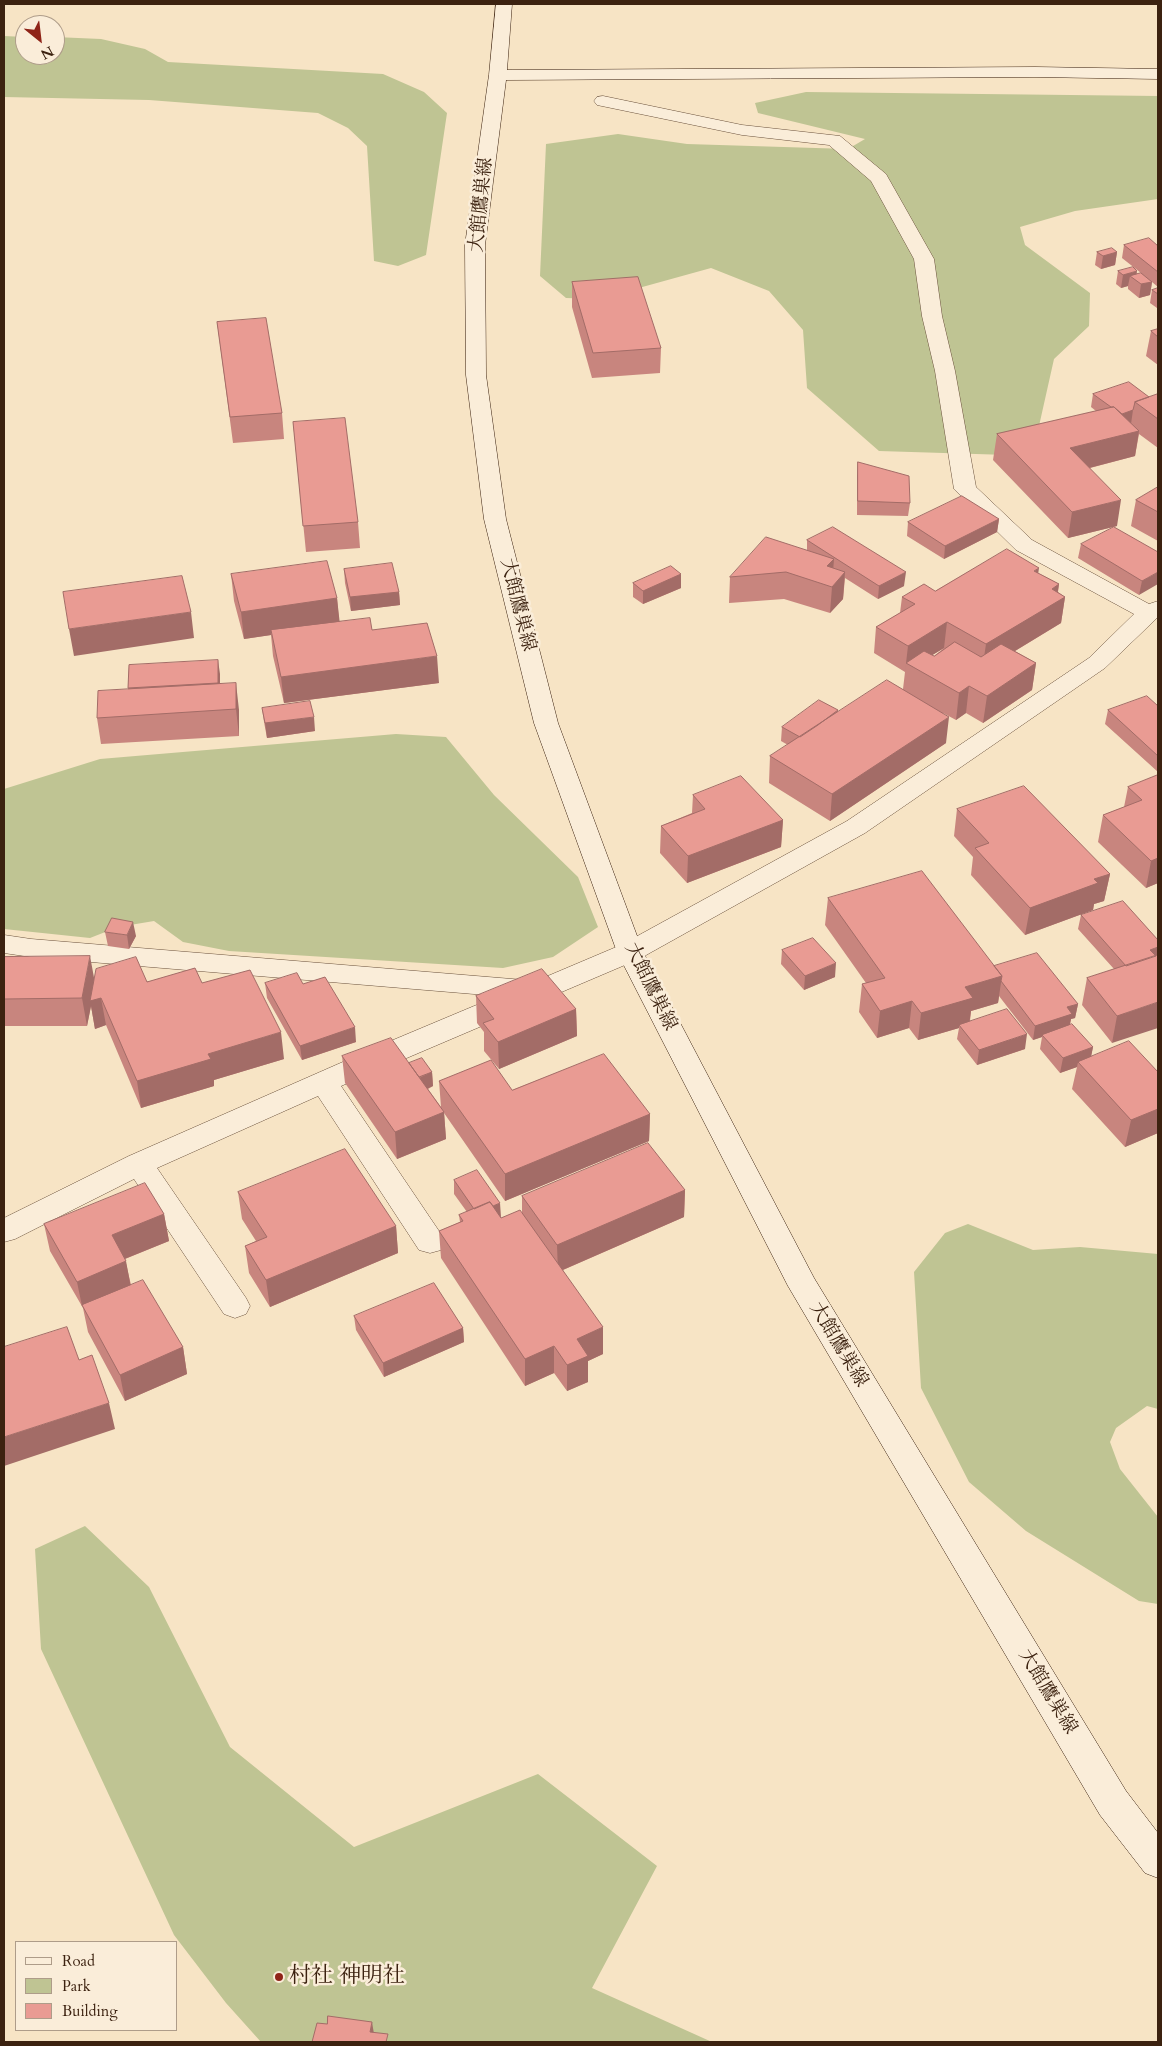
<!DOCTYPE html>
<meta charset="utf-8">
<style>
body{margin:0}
#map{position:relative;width:1162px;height:2046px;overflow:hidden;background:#f7e4c5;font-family:Cardo,serif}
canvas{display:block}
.frame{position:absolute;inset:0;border:5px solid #3c2210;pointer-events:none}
.legend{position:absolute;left:15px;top:1941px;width:162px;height:90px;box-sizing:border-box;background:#faedd9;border:1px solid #ae9c89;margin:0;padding:6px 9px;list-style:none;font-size:15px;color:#3c2210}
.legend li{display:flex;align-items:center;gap:10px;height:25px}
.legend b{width:25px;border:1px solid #ae9c89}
.north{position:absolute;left:15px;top:15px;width:50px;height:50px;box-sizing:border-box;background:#faedd9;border:1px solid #ae9c89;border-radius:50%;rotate:151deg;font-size:14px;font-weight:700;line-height:20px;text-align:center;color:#3c2210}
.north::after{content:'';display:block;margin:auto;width:18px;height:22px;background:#8f2418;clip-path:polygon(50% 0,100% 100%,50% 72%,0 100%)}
</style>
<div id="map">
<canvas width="1162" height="2046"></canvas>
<div class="frame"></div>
<ul class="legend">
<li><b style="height:6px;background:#faedd9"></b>Road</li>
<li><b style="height:14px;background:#bfc493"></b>Park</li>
<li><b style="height:14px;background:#e99b93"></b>Building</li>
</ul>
<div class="north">N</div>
</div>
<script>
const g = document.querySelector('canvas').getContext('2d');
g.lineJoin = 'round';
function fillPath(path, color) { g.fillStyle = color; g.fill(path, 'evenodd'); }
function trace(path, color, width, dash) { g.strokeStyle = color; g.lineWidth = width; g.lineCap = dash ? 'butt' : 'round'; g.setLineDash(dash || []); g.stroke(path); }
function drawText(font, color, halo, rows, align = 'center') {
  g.font = font + ' Cardo,"Noto Serif JP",serif'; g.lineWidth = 5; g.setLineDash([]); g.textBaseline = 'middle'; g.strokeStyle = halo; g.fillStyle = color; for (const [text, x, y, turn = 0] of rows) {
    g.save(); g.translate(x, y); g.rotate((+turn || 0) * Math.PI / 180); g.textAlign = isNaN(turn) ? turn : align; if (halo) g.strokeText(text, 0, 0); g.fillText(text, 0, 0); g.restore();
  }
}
fillPath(new Path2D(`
 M4,36L25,37V55H55V37L101,39L145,49L168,62L383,74L424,92L447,113L426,255L398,266L374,261L367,146L348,128L318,113L149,100L4,97Z
 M806,92L1158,96V199L1075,211L1020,227L1025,245L1090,293L1089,326L1054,359L1039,426L1008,455L879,451L807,388L803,330L769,291L711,268L599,299L566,298L540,276L546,144L618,134L687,144L848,149L865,139L758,113L755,103Z
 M396,734L446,737L494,795L578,877L598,927L553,957L503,968L229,951L183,942L154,921L118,927L90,938L4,929V789L100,759Z
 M968,1224L1033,1250L1080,1247L1158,1254V1409L1147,1406L1116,1428L1110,1442L1120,1469L1158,1517V1604L1139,1601L1026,1531L969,1482L921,1388L914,1272L945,1233Z
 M85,1526L149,1587L230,1747L354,1847L538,1774L657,1866L592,1988L712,2042H261L226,2003L174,1935L41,1649L35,1549Z`), '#bfc493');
const street = new Path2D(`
 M603,96L742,125L840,136L886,174L934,259L942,316L955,371L976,487L1032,540L1149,604L1158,601V617L1105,668L865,833L639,959L341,1086L441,1234L445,1242L441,1250L430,1253L419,1250L318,1096L157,1168L246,1298L250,1306L246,1314L235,1318L224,1314L134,1179L15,1239L4,1242V1218L129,1156L386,1043L498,996L31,957L4,953V935L31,939L536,981L621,945L847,821L1089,658L1134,614L1016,550L954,489L935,371L922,316L914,259L871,181L829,145L742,135L597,105L594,101L597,97Z`);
const secondary = new Path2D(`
 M496,4H512L507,70L1035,67L1158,69V79L1035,77L506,80L485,245L486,375L506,519L558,723L643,952L814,1278L1126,1791L1158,1833V1878L1145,1873L1100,1815L788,1286L617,952L534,723L484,519L466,375L465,245L489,75Z`);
trace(street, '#6b523d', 1);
trace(secondary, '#3c2210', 1);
fillPath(street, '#faedd9');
fillPath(secondary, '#faedd9');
fillPath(new Path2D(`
 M1124,245L1158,246V287L1152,282L1150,295L1139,298L1128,289V286L1121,288L1116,284L1118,271L1137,274L1141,273L1122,258Z
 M1097,252H1117L1115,265L1101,269L1095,265Z
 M572,282L661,348L660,373L592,378L572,307Z
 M1158,288V308H1157L1150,303L1152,290Z
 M217,322L282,413L284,439L233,443Z
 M1158,329V365L1146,356L1151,331Z
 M1093,394L1149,397L1158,394V448L1139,434L1135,456L1090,468L1117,526L1068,538L993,460L997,434L1096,411L1091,407Z
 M293,422L358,522L360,548L306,552Z
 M858,462L910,503L908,516L857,515V476Z
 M1158,487V541L1131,526L1136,500Z
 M999,519L997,532L944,559L907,536L908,522Z
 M807,540L904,586L878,599L845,578L843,599L830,613L784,599L729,603L730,577L807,550Z
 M1081,544L1158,552L1139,595L1078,558Z
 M344,569L399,592L400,605L351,611L345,583Z
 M1038,573L1059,584L1058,592L1065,597L1061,623L1015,651L1036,663L1032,690L983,723L966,713L956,720L943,713L946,743L830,821L769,783L770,756L788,745L781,741L782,727L838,710V712L903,689L905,672L874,653L876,627L900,613L902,597ZM944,648L934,656L932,655Z
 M231,574L337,598L339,621L372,630L439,683L284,703L273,656L271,635L244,639L234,601Z
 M681,574V588L643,604L633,597V583Z
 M129,665L220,674V684L239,710V736L101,744L97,718L128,690Z
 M1158,706V772L1105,724L1108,710Z
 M262,708L315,731L267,738L264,722Z
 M1158,775V883L1146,888L1098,842L1103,815L1124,807L1128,787Z
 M693,795L783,820L781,847L687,883L660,853L661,826L692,813Z
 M957,809L1110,874L1104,901L1094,904L1093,910L1025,935L971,875L973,857L954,836Z
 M828,898L994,966L1078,1004L1075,1018L1071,1019L1070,1025L1093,1047L1091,1056L1158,1072V1133L1125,1147L1072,1089L1077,1067L1060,1073L1040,1049L1042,1037L1033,1040L999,996L998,1003L971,1011L970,1021L1025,1049L977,1065L957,1039L959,1028L918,1040L909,1028L877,1038L859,1012L862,984L866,983L825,925Z
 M1081,915L1158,940L1112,1043L1082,1005L1087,978L1114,969L1078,929Z
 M105,932L136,936L129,949L108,946Z
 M782,950L835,977L804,990L781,964Z
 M4,957L94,980L202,983L284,1059L214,1080V1086L141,1108L106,1025L95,1029L91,1006L87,1026H4Z
 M265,983L303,984L356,1042L302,1060L267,998Z
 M476,996L576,1009L577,1036L499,1069L484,1051V1032L477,1023Z
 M342,1056L409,1063L432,1072L433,1086L428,1089L441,1107L439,1081L512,1090L650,1114L649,1141L505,1201L444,1113L446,1139L397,1159L345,1083Z
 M454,1180L501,1218L522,1213V1196L685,1190L684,1217L563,1270L603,1354L588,1361V1382L567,1391L554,1373L525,1386L441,1258L439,1231L460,1222L459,1215L467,1212L454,1194Z
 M238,1192L396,1226L398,1253L270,1307L249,1273L245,1246L256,1241L242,1219Z
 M164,1214L169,1241L125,1259L131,1285L183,1347L187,1374L125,1401L88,1332L83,1308L50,1251L44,1224Z
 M354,1316L463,1328L464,1342L384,1377L356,1330Z`), '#c8857e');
fillPath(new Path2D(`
 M1117,252L1115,265L1101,269L1103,256Z
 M1137,271L1136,280L1130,276L1128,286L1121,288L1123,275Z
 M1152,282L1150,295L1139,298L1141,284Z
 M1133,410L1131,424L1120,415Z
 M1139,431L1135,456L1066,474L1070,448Z
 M1121,500L1117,526L1068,538L1072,512Z
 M999,519L997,532L944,559L945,546Z
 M834,559L832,585L827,566Z
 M1039,568L1035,594L1034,571Z
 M845,572L843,599L830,613L832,587Z
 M906,572L904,586L878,599L879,586Z
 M1158,572V584L1139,595L1142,581Z
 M681,574V588L643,604V591Z
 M1059,584L1056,602L1065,597L1061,623L982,671L986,644L1052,589Z
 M399,592L400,605L351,611L350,597Z
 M337,598L340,625L271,630V635L244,639L241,612Z
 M191,612L194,638L74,656L69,629Z
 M947,622L944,648L913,667L906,663L905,672L908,646Z
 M437,656L439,683L284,703L281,677Z
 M218,660L220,674V697L218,683Z
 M1036,663L1032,690L983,723L987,696Z
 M236,683L239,710V736L236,709Z
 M969,686L966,713L956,720L959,693Z
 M314,717L315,731L267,738L265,723Z
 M949,717L946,743L830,821L832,794Z
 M783,820L781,847L687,883L688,856Z
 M1158,858V883L1146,888L1151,861Z
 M1110,874L1104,901L1094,904L1093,910L1025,935L1030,908L1094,879Z
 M133,922L136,936L129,949L127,935Z
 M1158,947V963L1150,950Z
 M90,956L95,983L101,998L106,1025L95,1029L91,1006L87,1026L82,998Z
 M836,963L835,977L804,990L805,976Z
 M1002,976L998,1003L971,1011L969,1025H959V1028L918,1040L921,1013L965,987Z
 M912,1001L909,1028L877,1038L880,1011Z
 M1158,1002V1028L1112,1043L1117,1016Z
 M1078,1004L1075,1018L1071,1019L1069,1028L1042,1035V1037L1033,1040L1035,1026L1067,1007Z
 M576,1009L577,1036L499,1069L498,1042Z
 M355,1027L356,1042L302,1060L300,1046Z
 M281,1032L284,1059L214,1080V1086L141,1108L137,1081L208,1054Z
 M1027,1034L1025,1049L977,1065L979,1050Z
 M1093,1047L1090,1062H1078L1077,1067L1060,1073L1063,1058Z
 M432,1072L433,1086L420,1092L419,1078Z
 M1158,1109V1133L1125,1147L1131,1120Z
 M444,1112L446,1139L397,1159L395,1132Z
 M650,1114L649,1141L505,1201V1174Z
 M685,1190L684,1217L558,1272L557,1245Z
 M500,1203L501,1217L476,1213Z
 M164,1214L169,1241L117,1262L112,1235Z
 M396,1226L398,1253L270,1307L266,1280Z
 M126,1261L131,1288L82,1306L77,1282Z
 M603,1327V1354L588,1361V1382L567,1391V1365L577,1339Z
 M463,1328L464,1342L384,1377L383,1363Z
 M554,1346V1373L525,1386V1359Z
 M183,1347L187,1374L125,1401L120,1375Z
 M109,1403L115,1429L4,1466V1437Z
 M372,2022L374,2034L370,2032Z`), '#a36c67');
const building = new Path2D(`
 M1149,238L1158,246V272L1124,245Z
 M1112,248L1117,252L1103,256L1097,252Z
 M1133,267L1137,271L1123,275L1118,271Z
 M1141,273L1152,282L1141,284L1130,276Z
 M638,277L661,348L593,353L572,282Z
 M1158,288V294L1152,290Z
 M266,318L282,413L230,417L217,322Z
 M1158,329V337L1151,331Z
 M1129,382L1149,397L1135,402L1133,410L1122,414L1114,407H1111L1093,394Z
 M1158,394V419L1135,402Z
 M1114,407L1139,431L1070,448L1121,500L1072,512L997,434Z
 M345,418L358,522L303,526L293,422Z
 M858,462L909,476L910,503L858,501Z
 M1158,487V512L1136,500Z
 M962,496L999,519L945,546L908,522Z
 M833,527L906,572L879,586L807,540Z
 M1114,527L1158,552V572L1142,581L1081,544Z
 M766,537L834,559L827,566L845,572L832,587L786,572L730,577Z
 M1007,549L1039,568L1034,571L1059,584L1052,589L1065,597L986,644L947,622L908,646L876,627L915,604L902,597L924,584L935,591Z
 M327,561L337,598L241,612L231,574Z
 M392,563L399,592L350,597L344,569Z
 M671,566L681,574L643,591L633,583Z
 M182,576L191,612L69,629L63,592Z
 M370,618L372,630L427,623L437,656L281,677L271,630Z
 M955,642L981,657L1001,644L1036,663L987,696L969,686L959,693L906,663L924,651L934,656Z
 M218,660V683L128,688L129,665Z
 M887,680L949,717L832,794L770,756Z
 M236,683V709L97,718L98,691Z
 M1147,696L1158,706V756L1108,710Z
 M819,700L838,710L818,725L800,737L782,727Z
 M310,701L314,717L265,723L262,708Z
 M1158,775V858L1151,861L1103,815L1142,800L1128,787Z
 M741,776L783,820L688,856L661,826L705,809L693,795Z
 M1024,786L1110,874L1094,879L1098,883L1030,908L975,848L989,843L957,809Z
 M922,871L1002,976L965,987L973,998L921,1013L912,1001L880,1011L862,984L885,978L828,898Z
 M1123,901L1158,940V947L1150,950L1156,956L1126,966L1081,915Z
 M112,918L133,922L127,935L105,932Z
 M813,938L836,963L805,976L782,950Z
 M1037,953L1078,1004L1067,1007L1072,1014L1035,1026L1001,981L1002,976L994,966Z
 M1158,955V1002L1117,1016L1087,978Z
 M90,956L82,998L4,999V957Z
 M136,957L147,982L195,968L202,983L250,970L281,1032L208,1054L211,1059L137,1081L101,998L90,1001L96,969Z
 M542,969L576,1009L498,1042L483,1023L494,1019L476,996Z
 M297,973L303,984L325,977L355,1027L300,1046L265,983Z
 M1007,1009L1027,1034L979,1050L959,1025Z
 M1072,1024L1093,1047L1063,1058L1042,1035Z
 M391,1038L444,1112L395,1132L342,1056Z
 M1129,1041L1158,1072V1109L1131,1120L1078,1062Z
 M604,1054L650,1114L505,1174L439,1081L491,1060L512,1090Z
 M422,1058L432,1072L419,1077L409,1063Z
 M648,1143L685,1190L557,1245L522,1196Z
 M345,1149L396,1226L266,1280L245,1246L267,1237L238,1192Z
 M477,1170L500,1203L493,1206L490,1202L474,1209L454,1180Z
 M145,1183L164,1214L112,1235L126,1261L77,1282L44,1224Z
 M490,1202L501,1218L520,1210L603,1327L577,1339L588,1356L567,1365L554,1346L525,1359L439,1231L463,1221L459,1215Z
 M143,1280L183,1347L120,1375L82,1305Z
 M434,1283L463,1328L383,1363L354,1316Z
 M67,1327L79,1360L92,1355L109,1403L4,1437V1347Z
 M328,2016L372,2022L370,2032L388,2034L386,2042H312L317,2023L327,2024Z`);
fillPath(building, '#e99b93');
trace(building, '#a36c67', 1);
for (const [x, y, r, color] of [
 [279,1977,5,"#8f2418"]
]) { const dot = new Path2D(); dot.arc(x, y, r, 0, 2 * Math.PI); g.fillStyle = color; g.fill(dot); trace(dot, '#faedd9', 2); }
drawText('19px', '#3c2210', '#faedd9', [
 ["大館鷹巣線",482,205,-84],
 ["大館鷹巣線",517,605,76],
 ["大館鷹巣線",650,987,64],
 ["大館鷹巣線",838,1345,59],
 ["大館鷹巣線",1047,1692,59]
]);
drawText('22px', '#3c2210', '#faedd9', [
 ["村社 神明社",289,1977]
], 'left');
</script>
